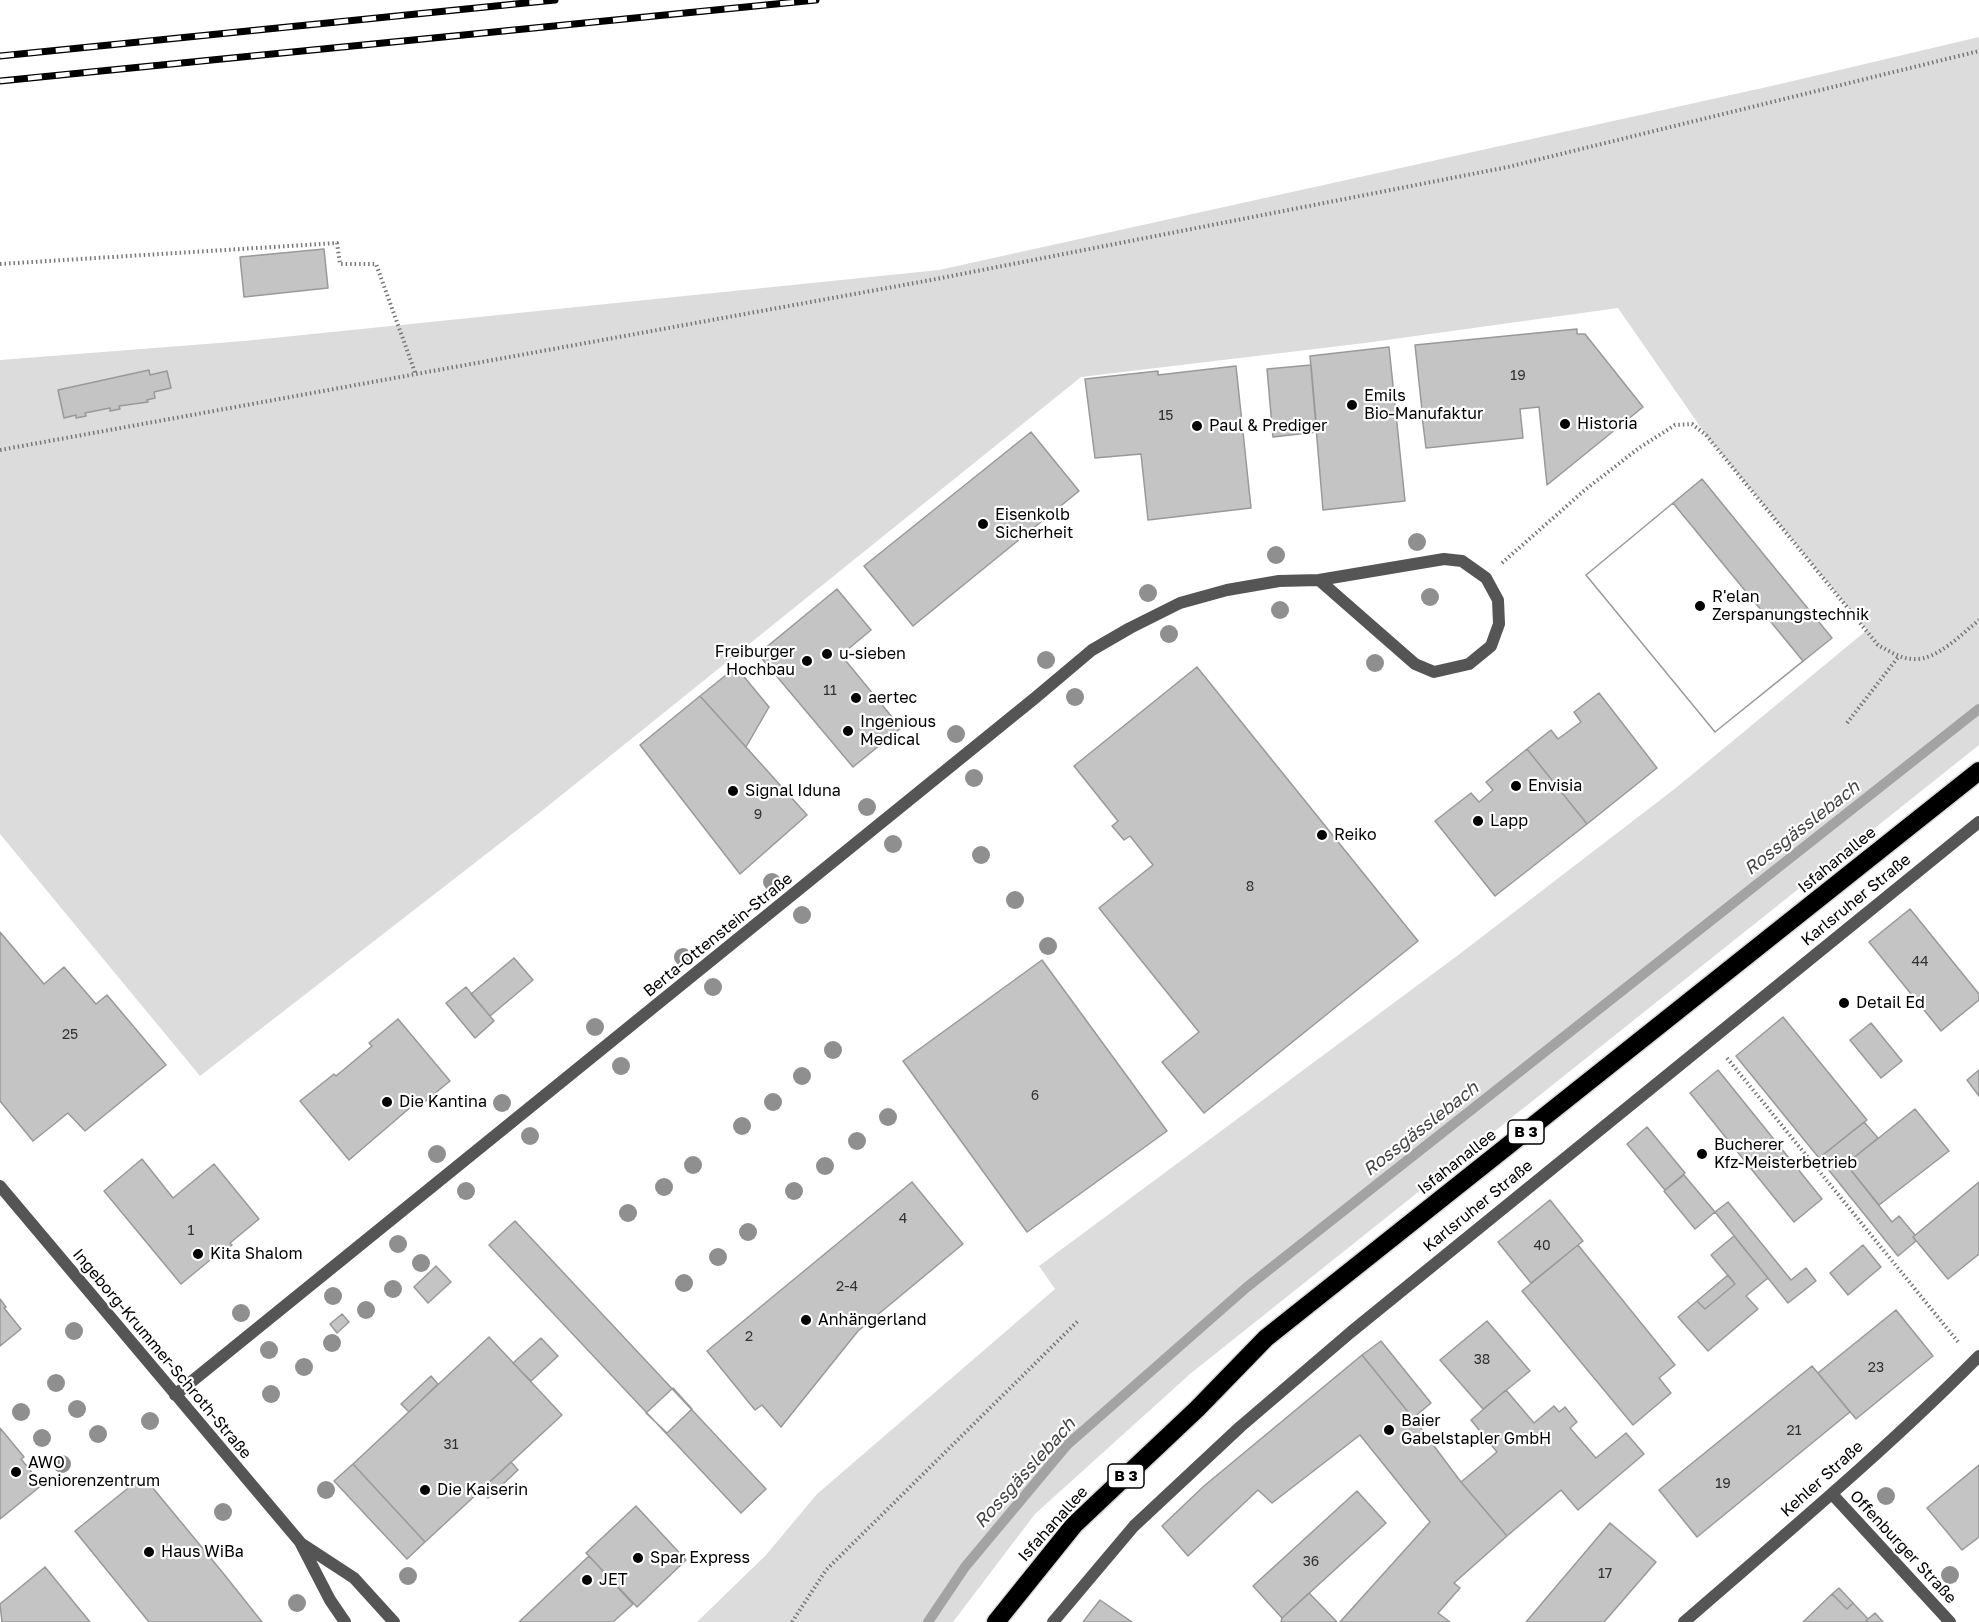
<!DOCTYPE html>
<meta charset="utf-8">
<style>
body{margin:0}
canvas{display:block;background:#fff}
</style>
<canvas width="1979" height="1622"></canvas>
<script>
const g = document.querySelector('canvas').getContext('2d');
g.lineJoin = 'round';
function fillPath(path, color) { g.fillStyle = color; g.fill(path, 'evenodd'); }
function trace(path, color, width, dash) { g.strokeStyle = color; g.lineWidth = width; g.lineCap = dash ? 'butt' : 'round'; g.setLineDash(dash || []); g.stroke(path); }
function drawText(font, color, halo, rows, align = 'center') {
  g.font = font + ' "Golos Text",sans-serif'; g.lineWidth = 4.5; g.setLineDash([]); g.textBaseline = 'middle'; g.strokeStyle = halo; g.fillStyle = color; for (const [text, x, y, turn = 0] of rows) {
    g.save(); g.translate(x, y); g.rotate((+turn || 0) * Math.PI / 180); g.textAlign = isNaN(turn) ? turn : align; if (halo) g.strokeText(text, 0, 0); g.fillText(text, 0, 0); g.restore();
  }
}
fillPath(new Path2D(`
 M1979,37V745L1190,1374L1035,1514L953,1622H697L766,1555L817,1494L1055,1289L1039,1266L1457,956L1677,787L1867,630L1706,435L1618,308L1365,343L1081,377L543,810L200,1076L0,834V360L244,341L939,270L1776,85Z`), '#dcdcdc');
trace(new Path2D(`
 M928,1622L965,1567L1067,1445L1247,1287L1979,709`), '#a3a3a3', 10);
const building = new Path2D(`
 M324,249L328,288L244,297L240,257Z
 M1577,329V334H1585L1643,407L1547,485L1539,407L1520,409L1523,438L1426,448L1422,416H1425L1424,409L1422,410L1415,345Z
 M1389,347L1405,501L1323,510L1310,356Z
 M1311,365L1317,432L1273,437L1267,369Z
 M1236,366L1251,508L1148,520L1141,454L1095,458L1085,379L1158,371V375Z
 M149,370L150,375L167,371L171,388L154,392L155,398L147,400L148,402L119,406L120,409L110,411V408L85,413L86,416L76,418V415L64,418L58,390Z
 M1031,432L1079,491L913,626L864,566Z
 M1702,479L1832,638L1715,732L1586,575Z
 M1673,503L1803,661L1715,732L1586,575Z
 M837,589L871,630L841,655L901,728L853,767L758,654Z
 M736,667L769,707L746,747L700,696Z
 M1197,667L1418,941L1204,1113L1162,1062L1199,1032L1099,908L1153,865L1130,836L1124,840L1112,826L1118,821L1074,766Z
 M1599,693L1657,768L1587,824L1527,749L1551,730L1558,739L1581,722L1574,712Z
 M700,696L807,815L740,874L640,745Z
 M1527,749L1587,824L1495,896L1435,821L1471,793L1479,802L1493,790L1486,782Z
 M1910,909L1979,994V1000L1941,1031L1869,942Z
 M0,932L44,984L64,967L96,1004L107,995L166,1065L85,1131L68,1113L33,1141L0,1101Z
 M514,958L533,980L490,1016L471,994Z
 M1042,960L1167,1131L1027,1232L903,1061Z
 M466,987L494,1021L475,1038L446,1003Z
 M1783,1017L1867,1120L1819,1158L1736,1056Z
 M398,1019L450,1081L422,1104L419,1100L349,1160L300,1101L334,1074L336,1076L372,1046L369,1043Z
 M1871,1023L1902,1061L1881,1078L1850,1040Z
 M1718,1070L1822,1199L1794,1222L1690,1093Z
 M1979,1070V1096L1967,1080Z
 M1915,1109L1949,1151L1879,1205L1846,1164Z
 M1864,1122L1878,1138L1846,1164L1892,1222L1899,1216L1915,1235L1913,1237L1916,1241L1898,1256L1819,1158Z
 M1647,1127L1685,1173L1665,1190L1627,1144Z
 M142,1159L173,1198L214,1164L259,1219L230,1243L232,1245L217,1258L215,1256L181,1284L104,1191Z
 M1684,1175L1715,1212L1695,1229L1664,1191Z
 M912,1182L963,1244L858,1331L781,1427L762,1405L755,1410L707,1351Z
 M1979,1182V1254L1948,1279L1913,1237Z
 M1550,1200L1583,1241L1531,1283L1498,1242Z
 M1728,1202L1791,1280L1806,1268L1816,1281L1788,1303L1715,1212Z
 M515,1221L766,1489L741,1513L489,1245Z
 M1734,1236L1768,1278L1746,1296L1758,1309L1708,1351L1678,1317L1697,1301L1705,1309L1735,1284L1711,1255Z
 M1578,1245L1675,1365L1659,1378L1671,1393L1633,1425L1522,1291Z
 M1863,1245L1881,1267L1848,1295L1830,1273Z
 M436,1266L451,1282L428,1303L414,1287Z
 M1728,1275L1735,1284L1705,1309L1697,1301Z
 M0,1299L6,1307L4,1308L21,1329L0,1346Z
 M1896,1310L1933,1356L1856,1419L1818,1373Z
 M342,1314L349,1322L337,1333L330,1324Z
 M1487,1321L1530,1371L1483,1409L1440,1360Z
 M489,1337L562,1415L425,1542L353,1464Z
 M541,1338L558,1356L531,1381L513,1363Z
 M1381,1341L1431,1403L1413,1418L1362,1355Z
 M1362,1355L1413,1418L1461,1482L1507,1536L1454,1583L1460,1588L1438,1613L1450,1622H1340L1430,1522L1360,1435L1272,1503L1258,1490L1188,1556L1162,1526L1204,1486Z
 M1812,1366L1850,1412L1697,1537L1659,1490Z
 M431,1376L438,1384L409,1412L401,1404Z
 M673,1388L692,1409L667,1433L646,1413Z
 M1506,1390L1534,1423L1554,1406L1559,1412L1565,1407L1577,1422L1570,1428L1596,1458L1626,1433L1644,1454L1578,1510L1561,1490L1507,1536L1461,1482L1497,1452L1471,1420Z
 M0,1428L24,1457L21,1459L42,1485L0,1519Z
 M511,1462L518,1470L488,1498L481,1490Z
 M353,1464L425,1542L407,1559L334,1481Z
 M1979,1465V1537L1962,1550L1927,1508Z
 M143,1476L223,1573L262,1622H149L75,1531Z
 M1357,1491L1386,1523L1282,1618L1253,1586Z
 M636,1506L686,1560L637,1607L586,1553Z
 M1610,1523L1656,1562L1604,1622H1526Z
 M589,1556L633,1604L613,1622H519Z
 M45,1567L90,1622H2L0,1604Z
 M1839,1588L1853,1603L1847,1609L1832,1594Z
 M1309,1593L1337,1622H1281L1282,1618Z
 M1832,1594L1847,1609L1853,1603L1868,1619L1865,1622H1803Z
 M1100,1600L1132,1622H1083Z
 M1875,1613L1883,1622H1865L1868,1619Z`);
fillPath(building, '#c4c4c4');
trace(building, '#999', 1.5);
const highway = new Path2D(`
 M996,1622L1074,1525L1197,1409L1266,1338L1979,771`);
trace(highway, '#dbdbdb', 21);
trace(new Path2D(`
 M0,264L337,243L340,264H376L416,375
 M0,450L931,280L1508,167L1979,51
 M1502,563L1586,489L1639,448L1675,425L1692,424L1706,435L1878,645C1889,651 1901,659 1914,659C1936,661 1963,633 1979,620
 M1847,723L1899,656
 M1727,1058L1959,1343
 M792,1622L826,1570L1078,1321`), '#777', 4, [1.5, 3]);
trace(new Path2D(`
 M0,1186L300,1542L330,1600L345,1622
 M175,1395L1035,698L1092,650L1130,628L1180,603L1227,590L1279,581L1319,580L1444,559L1462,561L1486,578L1498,600L1499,624L1491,646L1469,664L1434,672L1415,664L1319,580
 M1832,1494L1950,1622
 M302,1544L354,1578L394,1622
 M1053,1622L1134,1526L1240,1427L1351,1332L1979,822
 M1684,1622C1784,1535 1886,1450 1979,1356`), '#555', 12);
trace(highway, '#000', 18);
const rail = new Path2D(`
 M0,56L555,0
 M0,81L816,0`);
trace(rail, '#000', 7);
trace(rail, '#fff', 4.5, [14]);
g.fillStyle = '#8f8f8f';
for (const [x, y] of [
 [1417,542],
 [1276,555],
 [1148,593],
 [1430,597],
 [1280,610],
 [1169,634],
 [1046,660],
 [1375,663],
 [1075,697],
 [956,734],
 [974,778],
 [867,807],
 [893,844],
 [981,855],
 [772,882],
 [1015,900],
 [802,915],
 [1048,946],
 [683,957],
 [713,987],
 [595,1027],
 [833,1050],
 [621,1066],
 [802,1076],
 [773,1102],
 [502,1103],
 [888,1117],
 [742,1126],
 [530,1136],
 [857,1141],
 [437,1154],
 [693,1165],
 [825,1166],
 [664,1187],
 [466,1191],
 [794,1191],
 [628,1213],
 [748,1232],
 [398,1244],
 [718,1257],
 [421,1263],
 [684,1283],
 [393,1289],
 [333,1296],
 [366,1310],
 [241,1313],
 [74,1331],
 [332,1343],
 [269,1350],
 [304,1367],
 [56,1383],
 [271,1394],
 [77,1409],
 [21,1412],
 [150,1421],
 [98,1434],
 [42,1438],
 [62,1464],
 [326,1490],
 [1886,1496],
 [223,1512],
 [1950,1575],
 [408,1576],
 [297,1603]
]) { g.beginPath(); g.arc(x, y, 9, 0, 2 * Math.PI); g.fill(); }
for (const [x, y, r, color] of [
 [1352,405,6,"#000"],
 [1565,424,6,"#000"],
 [1197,426,6,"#000"],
 [983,524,6,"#000"],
 [1700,606,6,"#000"],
 [827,654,6,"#000"],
 [807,661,6,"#000"],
 [856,698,6,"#000"],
 [848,731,6,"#000"],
 [1516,786,6,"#000"],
 [733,791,6,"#000"],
 [1478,821,6,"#000"],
 [1322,835,6,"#000"],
 [1844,1003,6,"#000"],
 [387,1102,6,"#000"],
 [1702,1154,6,"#000"],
 [198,1254,6,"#000"],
 [806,1320,6,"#000"],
 [1389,1430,6,"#000"],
 [16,1472,6,"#000"],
 [425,1490,6,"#000"],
 [149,1552,6,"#000"],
 [638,1558,6,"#000"],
 [587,1580,6,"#000"]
]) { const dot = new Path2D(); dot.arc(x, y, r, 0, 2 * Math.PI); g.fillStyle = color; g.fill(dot); trace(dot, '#fff', 2); }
drawText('14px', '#313131', null, [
 ["19",1518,376],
 ["15",1166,416],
 ["11",830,691],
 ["9",758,815],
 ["8",1250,887],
 ["44",1920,962],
 ["25",70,1035],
 ["6",1035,1096],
 ["4",903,1219],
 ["1",191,1231],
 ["40",1542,1246],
 ["2-4",847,1287],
 ["2",749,1337],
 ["38",1482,1360],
 ["23",1876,1368],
 ["21",1794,1431],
 ["31",451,1445],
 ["19",1723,1484],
 ["36",1311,1562],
 ["17",1605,1574]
]);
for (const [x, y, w] of [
 [1526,1132,36],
 [1126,1476,36]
]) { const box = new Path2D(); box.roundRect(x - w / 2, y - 12, w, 24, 4.5); g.fillStyle = '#fff'; g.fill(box); trace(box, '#000', 1.5); }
drawText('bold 15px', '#000', null, [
 ["B 3",1526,1132],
 ["B 3",1126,1476]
]);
drawText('16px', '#000', '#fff', [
 ["Emils",1364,396],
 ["Bio-Manufaktur",1364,414],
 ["Historia",1577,424],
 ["Paul & Prediger",1209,426],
 ["Eisenkolb",995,515],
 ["Sicherheit",995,533],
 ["R'elan",1712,597],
 ["Zerspanungstechnik",1712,615],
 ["Freiburger",795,652,"right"],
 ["Hochbau",795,670,"right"],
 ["u-sieben",839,654],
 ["aertec",868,698],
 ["Ingenious",860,722],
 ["Medical",860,740],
 ["Envisia",1528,786],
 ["Signal Iduna",745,791],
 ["Lapp",1490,821],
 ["Reiko",1334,835],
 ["Detail Ed",1856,1003],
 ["Die Kantina",399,1102],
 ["Bucherer",1714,1145],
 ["Kfz-Meisterbetrieb",1714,1163],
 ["Kita Shalom",210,1254],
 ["Anhängerland",818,1320],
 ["Baier",1401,1421],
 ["Gabelstapler GmbH",1401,1439],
 ["AWO",28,1463],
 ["Seniorenzentrum",28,1481],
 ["Die Kaiserin",437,1490],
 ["Haus WiBa",161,1552],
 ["Spar Express",650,1558],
 ["JET",599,1580]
], 'left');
drawText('16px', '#000', '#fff', [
 ["Isfahanallee",1837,860,-39],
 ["Karlsruher Straße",1856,900,-39],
 ["Berta-Ottenstein-Straße",718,935,-39],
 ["Isfahanallee",1457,1162,-38],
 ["Karlsruher Straße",1478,1206,-39],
 ["Ingeborg-Krummer-Schroth-Straße",162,1354,50],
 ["Kehler Straße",1822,1479,-42],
 ["Isfahanallee",1053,1524,-48],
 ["Offenburger Straße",1903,1547,47]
]);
drawText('italic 18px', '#444', '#fff', [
 ["Rossgässlebach",1802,828,-38],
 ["Rossgässlebach",1421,1129,-38],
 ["Rossgässlebach",1025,1473,-48]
]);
</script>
